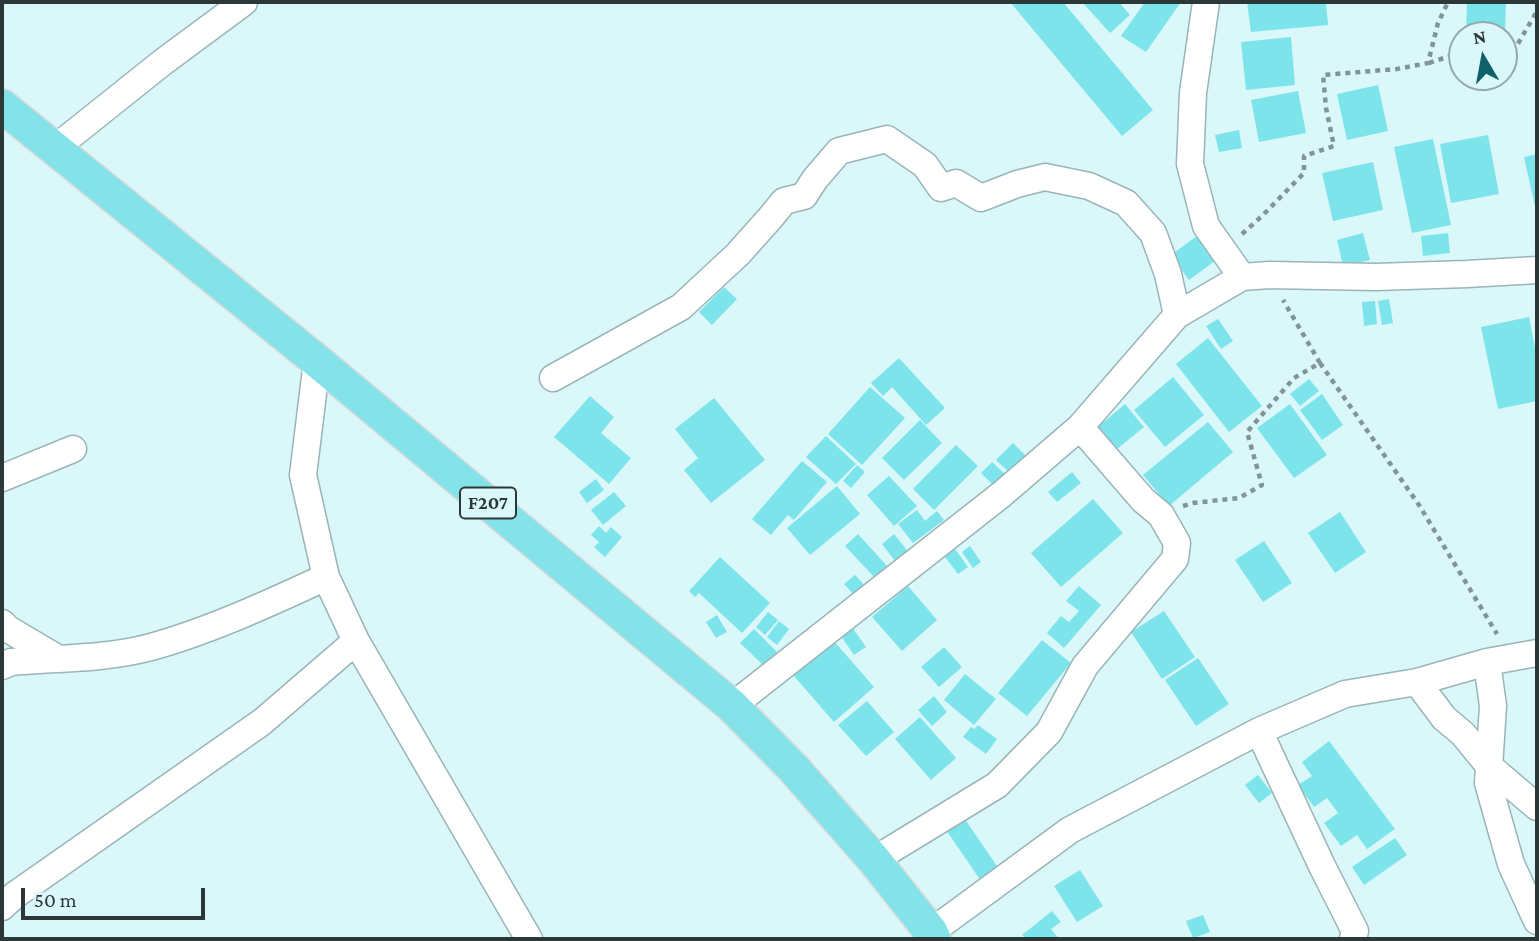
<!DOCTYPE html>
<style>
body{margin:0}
#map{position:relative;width:1539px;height:941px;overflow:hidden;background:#daf7f9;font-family:"Crimson Pro",serif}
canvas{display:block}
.frame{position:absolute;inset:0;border:4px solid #2c3738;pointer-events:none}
.north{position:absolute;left:1448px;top:21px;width:70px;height:70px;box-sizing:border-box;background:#daf7f9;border:2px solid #94aaac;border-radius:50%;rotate:350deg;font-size:19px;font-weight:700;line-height:28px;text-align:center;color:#2c3738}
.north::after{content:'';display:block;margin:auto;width:24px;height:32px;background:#106167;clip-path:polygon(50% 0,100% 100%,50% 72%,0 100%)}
.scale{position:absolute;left:21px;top:888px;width:184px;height:32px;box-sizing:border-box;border:4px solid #2c3738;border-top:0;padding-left:9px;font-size:21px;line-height:24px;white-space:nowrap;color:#2c3738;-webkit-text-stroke:5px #daf7f9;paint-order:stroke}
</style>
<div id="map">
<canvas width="1539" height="941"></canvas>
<div class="frame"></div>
<div class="north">N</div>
<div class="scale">50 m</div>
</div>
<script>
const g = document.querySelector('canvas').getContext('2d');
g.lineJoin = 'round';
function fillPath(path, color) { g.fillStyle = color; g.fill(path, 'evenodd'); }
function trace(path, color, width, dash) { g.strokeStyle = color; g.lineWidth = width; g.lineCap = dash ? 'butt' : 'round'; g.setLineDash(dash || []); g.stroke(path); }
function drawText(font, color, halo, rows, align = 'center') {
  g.font = font + ' "Crimson Pro",serif'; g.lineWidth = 5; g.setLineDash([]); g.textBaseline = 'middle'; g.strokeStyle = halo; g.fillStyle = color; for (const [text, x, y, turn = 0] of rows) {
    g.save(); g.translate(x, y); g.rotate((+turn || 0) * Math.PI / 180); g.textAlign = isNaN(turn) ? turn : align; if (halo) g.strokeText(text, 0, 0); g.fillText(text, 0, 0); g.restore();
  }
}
fillPath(new Path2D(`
 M1010,2H1063L1153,110L1122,136Z
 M1082,2H1119L1130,15L1110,33Z
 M1145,2H1181L1146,52L1121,36Z
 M1247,2H1326L1328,25L1251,32Z
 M1467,2H1506L1505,35H1466Z
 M1291,37L1295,85L1246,90L1241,42Z
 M1378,85L1388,131L1347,140L1337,94Z
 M1298,91L1306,133L1259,142L1251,100Z
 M1239,130L1242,148L1219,152L1215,135Z
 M1488,135L1499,194L1451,203L1440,144Z
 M1433,139L1451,225L1412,233L1394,147Z
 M1537,154V211H1536L1524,157Z
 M1373,162L1383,210L1333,221L1322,173Z
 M1363,233L1370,260L1343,266L1337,240Z
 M1448,233L1450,253L1423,256L1421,236Z
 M1197,236L1215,261L1189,280L1171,255Z
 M724,287L737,299L712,325L699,312Z
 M1389,299L1393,323L1382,325L1378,301Z
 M1375,301L1377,324L1364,326L1362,302Z
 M1529,317L1537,358V401L1498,409L1481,327Z
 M1218,319L1233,341L1221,349L1206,326Z
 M1208,338L1262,406L1229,432L1176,364Z
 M899,358L945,408L926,425L892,387L883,396L871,383Z
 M1173,377L1204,415L1165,447L1134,410Z
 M1309,379L1319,391L1300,406L1290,394Z
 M870,387L905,418L862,465L828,434Z
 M1322,394L1343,425L1322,440L1300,410Z
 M590,396L614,417L601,433L631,458L609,484L554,437Z
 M714,398L765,460L711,503L684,470L698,458L675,429Z
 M1125,404L1144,427L1111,454L1092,432Z
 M1290,404L1327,455L1294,478L1257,428Z
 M920,420L942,443L904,480L882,458Z
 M1208,422L1233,452L1169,506L1143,475Z
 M826,436L856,464L836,484L806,457Z
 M1013,443L1030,460L1013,476L996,460Z
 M956,445L978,466L934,510L913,489Z
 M802,461L827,482L794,520L788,515L771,535L752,519Z
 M992,462L1008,477L996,488L981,473Z
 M857,465L865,472L851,488L843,481Z
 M1072,472L1081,483L1057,502L1048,492Z
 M889,476L917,506L894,526L867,495Z
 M596,479L604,490L587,503L579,492Z
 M837,486L860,514L810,555L787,528Z
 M614,492L626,506L603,525L591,510Z
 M1093,499L1123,533L1061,587L1031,553Z
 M917,510L925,521L937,511L944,520L913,543L898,524Z
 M1340,512L1366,552L1335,573L1308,533Z
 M599,526L606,533L611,527L622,537L605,557L594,547L599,542L591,535Z
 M858,534L887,566L875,578L845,546Z
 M894,534L914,559L901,569L882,544Z
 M1264,541L1292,583L1263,602L1235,560Z
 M970,546L981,562L973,568L962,552Z
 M955,549L968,567L958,574L945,557Z
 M720,557L770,603L742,633L699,593L695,597L689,591Z
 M855,575L868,589L857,598L844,584Z
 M908,586L937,620L902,651L872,617Z
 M1079,586L1101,605L1064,648L1047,633L1061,616L1069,622L1079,611L1066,601Z
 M1164,611L1195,657L1162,679L1131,632Z
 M768,612L778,620L765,635L756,627Z
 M717,615L727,632L716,638L706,622Z
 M779,621L789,629L777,645L767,637Z
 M848,621L866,647L854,655L836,629Z
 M754,629L777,652L763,665L740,643Z
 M833,640L874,687L834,722L793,675Z
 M1042,640L1071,663L1027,716L998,693Z
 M944,647L962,667L939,687L921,667Z
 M1198,658L1229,704L1196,726L1165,680Z
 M965,674L996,699L974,725L944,700Z
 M934,696L947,712L932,726L918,710Z
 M867,701L894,732L866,756L838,725Z
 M920,717L956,758L931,780L895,739Z
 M978,725L997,739L986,754L963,737L971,727L974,729Z
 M1329,741L1395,829L1367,849L1357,835L1341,846L1324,823L1338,813L1327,798L1314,807L1298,785L1312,776L1302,762Z
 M1258,775L1272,793L1259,803L1245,785Z
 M960,812L999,869L981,881L942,824Z
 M1395,838L1407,855L1364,885L1352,867Z
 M1080,870L1103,906L1077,922L1054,886Z
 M1052,911L1061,922L1051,929L1059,939H1026L1022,935Z
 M1203,915L1210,932L1193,938L1186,921Z`), '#7de4ec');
const minor = new Path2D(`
 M1206,2L1193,93L1190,164L1206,226L1242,277
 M54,149L163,62L244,2
 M317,361L303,475L326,577L356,641L529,939
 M553,378L681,307L738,254L771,217L784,201L804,196L815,179L839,151L887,139L925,165L941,188L956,183L981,198L1017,184L1045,177L1089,186L1126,203L1153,233L1168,274L1177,315
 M2,478L73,449
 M2,623L8,629L57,658
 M1487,662L1493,706L1488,783L1511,864L1537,921
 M2,666L11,662C56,658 107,659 151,647C209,631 270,603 326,577
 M1417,682L1444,718L1463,734L1490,767L1537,807
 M732,706L1002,494L1080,427L1177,315L1242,277L1269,275L1376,277L1467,274L1537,270
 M1259,731L1322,866L1355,931L1353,939
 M874,860L997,785L1049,732L1085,666L1175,559L1177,543L1161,515L1143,500L1080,427
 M2,907L15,895L262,722L356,641
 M931,932L1070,830L1259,731L1345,694L1417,682L1487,662L1537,653`);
const major = new Path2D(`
 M2,106L317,361L732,706L794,769L874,860L931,932L934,939`);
trace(minor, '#9ab5b7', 29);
trace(major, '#d9dbdb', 36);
trace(new Path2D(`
 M1504,54H1512L1537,11
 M1429,63L1462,52
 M1242,234L1262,216L1304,173V156L1334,146L1326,108L1323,75L1397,69L1428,63L1438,23L1448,2
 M1320,363L1419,505L1497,634
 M1183,506L1193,503L1239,498L1262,485L1247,432L1294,378L1320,363L1283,300`), '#819596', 4.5, [5, 5]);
trace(minor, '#fff', 26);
trace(major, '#84e2e9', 33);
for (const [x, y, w] of [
 [488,503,56]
]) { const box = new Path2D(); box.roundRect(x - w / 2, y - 15.5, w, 31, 5); g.fillStyle = '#daf7f9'; g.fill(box); trace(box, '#2c3738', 2); }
drawText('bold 19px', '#2c3738', null, [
 ["F207",488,503]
]);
</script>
